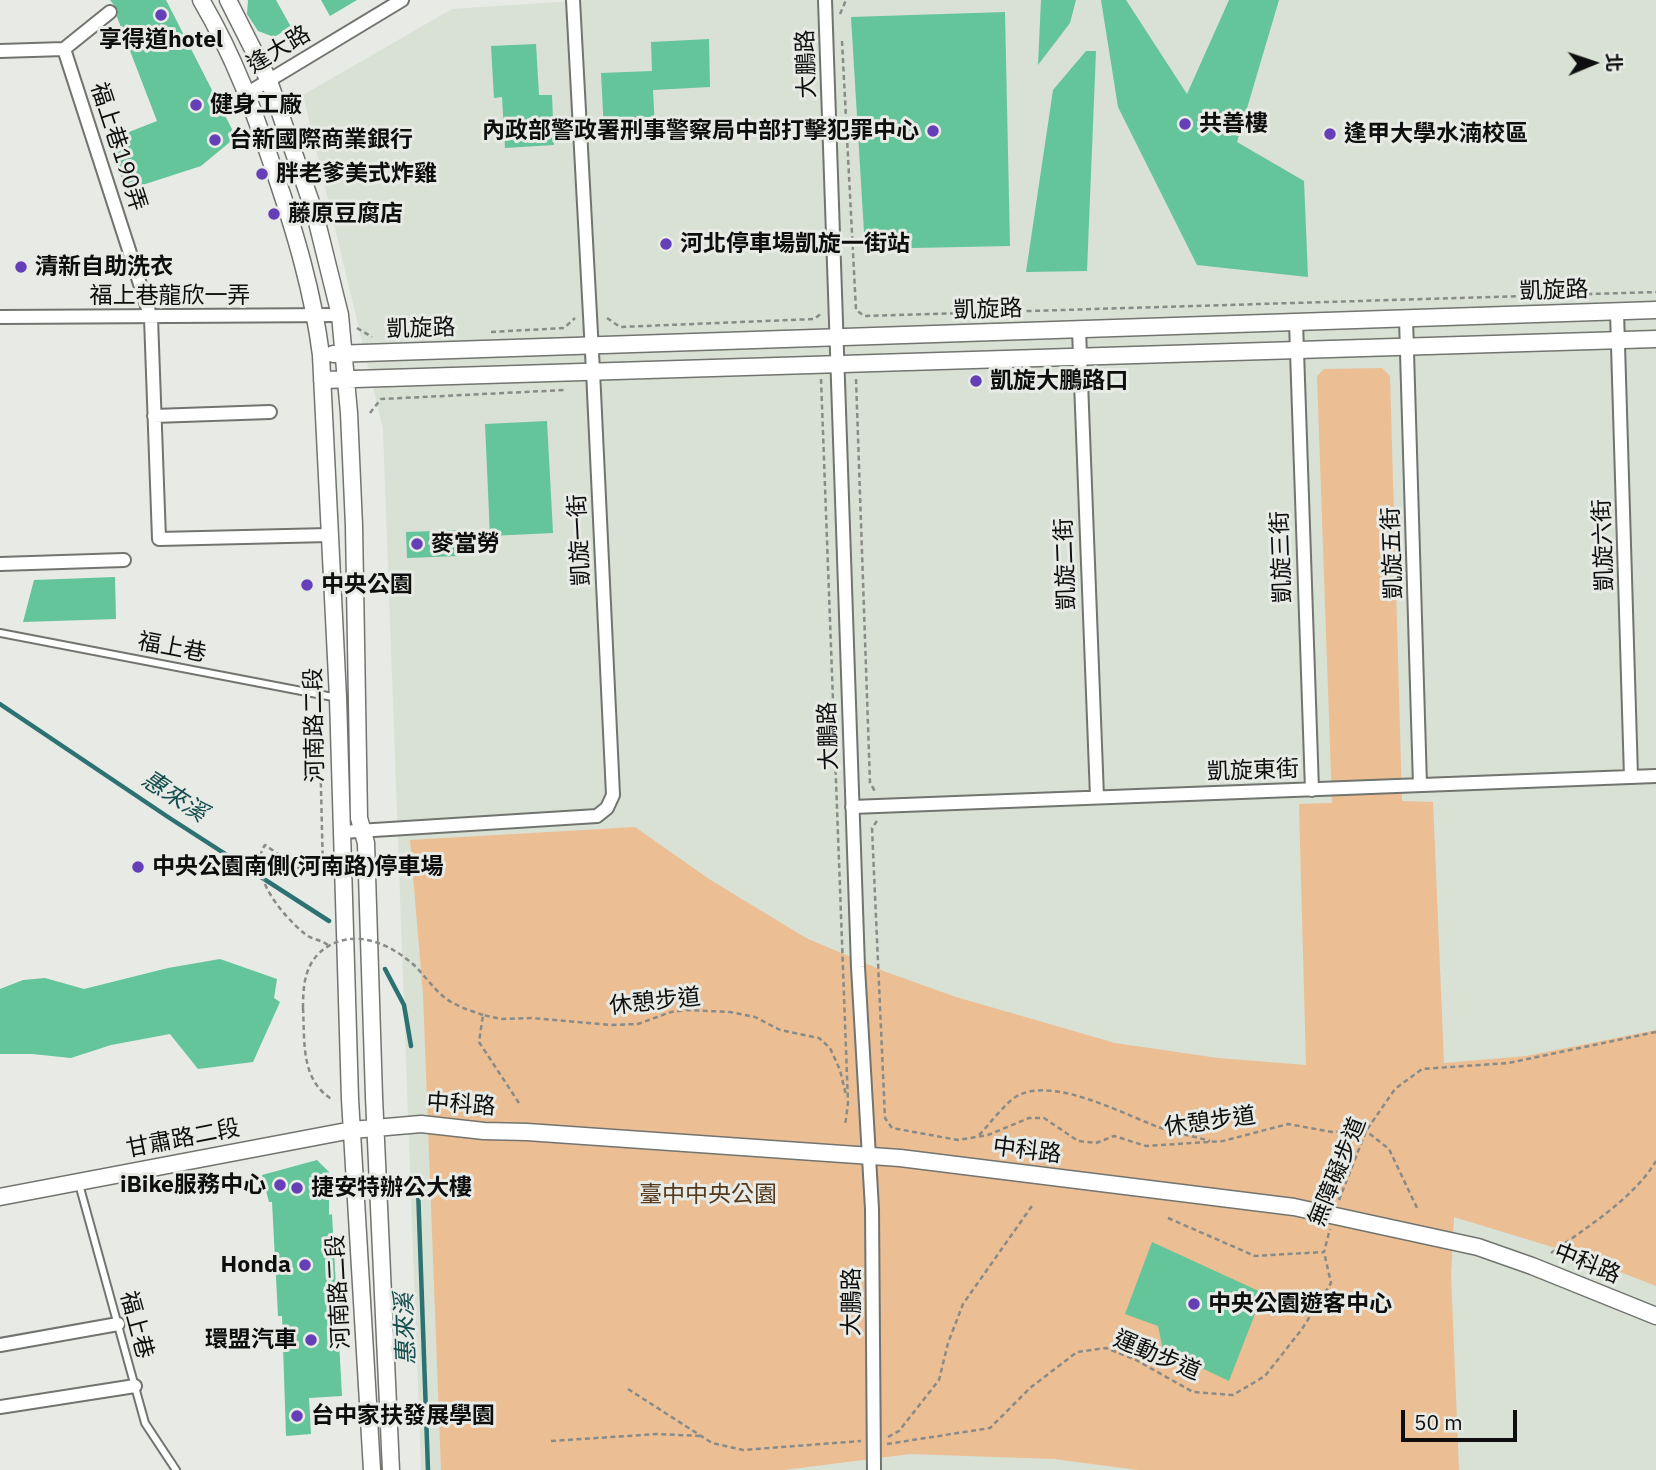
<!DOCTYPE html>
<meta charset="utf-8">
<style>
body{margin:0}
#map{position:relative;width:1656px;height:1470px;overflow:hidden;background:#e7eae5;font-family:"IBM Plex Sans","Noto Sans TC",sans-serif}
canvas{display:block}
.north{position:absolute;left:1558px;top:28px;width:70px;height:70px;-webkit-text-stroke:5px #e7eae5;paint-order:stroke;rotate:88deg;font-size:19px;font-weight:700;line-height:28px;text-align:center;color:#0d0e0d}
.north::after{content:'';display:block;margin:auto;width:24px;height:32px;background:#0d0e0d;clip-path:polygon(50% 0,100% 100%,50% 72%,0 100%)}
.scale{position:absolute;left:1401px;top:1410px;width:116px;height:32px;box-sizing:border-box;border:4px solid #0d0e0d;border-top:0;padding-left:9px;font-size:21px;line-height:24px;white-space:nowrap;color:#0d0e0d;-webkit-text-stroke:5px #e7eae5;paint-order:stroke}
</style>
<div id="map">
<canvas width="1656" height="1470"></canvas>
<div class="north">北</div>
<div class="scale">50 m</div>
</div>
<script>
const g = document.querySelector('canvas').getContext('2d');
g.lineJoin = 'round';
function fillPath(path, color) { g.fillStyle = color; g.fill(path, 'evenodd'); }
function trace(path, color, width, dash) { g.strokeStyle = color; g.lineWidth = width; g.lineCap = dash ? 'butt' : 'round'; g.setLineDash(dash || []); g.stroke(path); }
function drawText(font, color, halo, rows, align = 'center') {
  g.font = font + ' "IBM Plex Sans","Noto Sans TC",sans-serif'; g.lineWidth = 6; g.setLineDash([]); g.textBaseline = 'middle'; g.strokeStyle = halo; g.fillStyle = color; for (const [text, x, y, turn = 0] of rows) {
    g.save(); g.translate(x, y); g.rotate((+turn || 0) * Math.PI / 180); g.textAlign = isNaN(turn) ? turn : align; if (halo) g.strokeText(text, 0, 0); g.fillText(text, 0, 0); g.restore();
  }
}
fillPath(new Path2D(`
 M589,0H1656V1470H421L383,429L303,95L452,9Z`), '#d9e0d4');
fillPath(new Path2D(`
 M1382,368L1390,376L1402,801L1433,802L1444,1063L1526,1056L1656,1030V1286L1572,1253L1454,1217L1451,1275L1459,1470H1138L1054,1459L910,1454L784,1470H441L423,994L410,840L635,827L709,879L806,938L886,972L956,997L1115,1043L1218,1058L1306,1065L1299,804L1332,803L1317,376L1324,369Z`), '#ebbe93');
trace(new Path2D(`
 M0,704L168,817L329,921
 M385,969L404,1005L411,1046
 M418,1188L428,1470`), '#2c7272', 4.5);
fillPath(new Path2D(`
 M110,0H166L236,137L201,166L127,190L106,141L157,121L117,17L118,10Z
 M248,0H276L291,27L274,37L258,31L247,14Z
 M321,0H357L330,16Z
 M1041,0H1076L1070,23L1038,65Z
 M1101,0H1126L1187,94L1229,0H1279L1237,142L1304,181L1308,277L1197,265L1118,107Z
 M1005,12L1010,246L865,249L851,17Z
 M709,39L710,87L653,90L655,130L604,132L601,73L652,71L651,42Z
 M536,44L539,95H552L554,145L505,148L502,97L494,98L491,46Z
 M1086,51H1096L1087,271L1026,272L1053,90Z
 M547,421L553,533L490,536L485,424Z
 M460,530L464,535V550L459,556L407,558L406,532Z
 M115,577L116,619L23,622L34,580Z
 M220,959L277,979L274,998L280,1002L253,1062L198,1069L170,1034L111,1045L71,1058L32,1054H0V989L23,980L45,978L84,989L168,968Z
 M317,1160L329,1172V1215L332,1214L342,1396L309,1398L311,1434L286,1436L282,1316H278L272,1202H269L262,1175Z
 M1152,1242L1263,1293L1229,1381L1163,1350L1158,1326L1125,1314Z`), '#63c599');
const service = new Path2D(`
 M0,633L338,698
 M79,1184L145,1423L176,1470`);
const minor = new Path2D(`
 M825,0L858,967L872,1209L874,1470
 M64,49L110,12
 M0,51L64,49L151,318L159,539L329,535
 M248,93L402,0
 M1617,312L1631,777
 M0,317L340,315
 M1406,319L1420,785
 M1296,322L1312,790
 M1079,330L1097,797
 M154,416L270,412
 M0,564L124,560
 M852,807L1656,776
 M342,832L597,816L607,808L613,795L593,371L573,0
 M0,1345L118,1324
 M0,1407L135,1386`);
const tertiary = new Path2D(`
 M201,0C234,56 254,111 275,173C295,232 313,292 321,355L338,698L350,1099L372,1470
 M228,0L269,81L315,214L340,315L349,413L354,526L359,818L366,843L374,1097L391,1470
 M333,354L1656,310
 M322,380L1656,339
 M0,1197L352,1130L421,1124L484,1131L527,1132L900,1158L1294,1207L1478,1247L1532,1266L1656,1316`);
trace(service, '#71746f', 10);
trace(minor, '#71746f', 16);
trace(tertiary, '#71746f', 19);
trace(new Path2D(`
 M840,14L846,0
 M842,41L856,310L864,316L1656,292
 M607,318L620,327L814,319L822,313
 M357,328L372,337
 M491,332L564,328L575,318
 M821,379L848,1103L845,1126
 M856,379L870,783L876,793
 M370,413L381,399L566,390
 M319,706L323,871H303L265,845C246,873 283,916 305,934C312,940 321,939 329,946
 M877,821L872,828L885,1118L892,1128L958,1140L988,1135L1029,1118H1044L1078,1141L1096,1143L1114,1136L1146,1146L1223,1141L1288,1124L1332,1132L1366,1131L1389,1149L1418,1210
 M303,1008C305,1042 300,1080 333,1100
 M519,1103L479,1042L483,1015L501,1019L531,1018L612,1025L638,1024L671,1012L686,1010L730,1012L755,1017L780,1030L819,1038L830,1048L840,1070L846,1095
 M979,1135C989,1125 1005,1103 1017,1096C1056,1075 1129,1118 1167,1130C1181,1134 1196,1137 1210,1141
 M1339,1200L1366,1131L1395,1089L1422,1069L1508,1063L1656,1032
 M1168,1218L1255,1256L1324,1252L1330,1229
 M1551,1253C1586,1228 1634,1198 1656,1161
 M628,1389L712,1443L743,1450L861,1441
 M888,1437L899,1431L939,1380L948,1343L963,1304L1034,1203
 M551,1441L657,1434L701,1436
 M887,1444L990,1428L1030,1388L1077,1352L1106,1348L1136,1360L1193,1392L1233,1395L1265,1376L1302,1329L1331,1283L1324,1252`), '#898b88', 2.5, [5, 3.5]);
trace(service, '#fff', 6);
trace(minor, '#fff', 12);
trace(tertiary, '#fff', 16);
trace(new Path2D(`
 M303,1008C303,984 305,961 327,947C357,928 392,945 415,966C425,976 433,988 444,997C455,1006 469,1010 483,1015`), '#898b88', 2.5, [5, 3.5]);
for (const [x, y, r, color] of [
 [161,15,7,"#653fb7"],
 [196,105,7,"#653fb7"],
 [1185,124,7,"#653fb7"],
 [933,131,7,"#653fb7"],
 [1330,134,7,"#653fb7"],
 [215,140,7,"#653fb7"],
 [262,174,7,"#653fb7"],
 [274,214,7,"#653fb7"],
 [666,244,7,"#653fb7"],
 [21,267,7,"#653fb7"],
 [976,381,7,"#653fb7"],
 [417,544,7,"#653fb7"],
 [307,585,7,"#653fb7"],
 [138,867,7,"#653fb7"],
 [280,1185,7,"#653fb7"],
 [297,1188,7,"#653fb7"],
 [305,1265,7,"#653fb7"],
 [1194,1304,7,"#653fb7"],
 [311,1340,7,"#653fb7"],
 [297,1416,7,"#653fb7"]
]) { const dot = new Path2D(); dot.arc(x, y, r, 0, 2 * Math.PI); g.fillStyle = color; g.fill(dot); trace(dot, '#e7eae5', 2.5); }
drawText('bold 23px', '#0d0e0d', '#e7eae5', [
 ["享得道hotel",161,40,"center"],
 ["健身工廠",210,105],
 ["共善樓",1199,124],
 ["內政部警政署刑事警察局中部打擊犯罪中心",919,131,"right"],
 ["逢甲大學水湳校區",1344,134],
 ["台新國際商業銀行",229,140],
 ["胖老爹美式炸雞",276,174],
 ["藤原豆腐店",288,214],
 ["河北停車場凱旋一街站",680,244],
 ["清新自助洗衣",35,267],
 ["凱旋大鵬路口",990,381],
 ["麥當勞",431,544],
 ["中央公園",321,585],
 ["中央公園南側(河南路)停車場",152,867],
 ["iBike服務中心",266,1185,"right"],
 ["捷安特辦公大樓",311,1188],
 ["Honda",291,1265,"right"],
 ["中央公園遊客中心",1208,1304],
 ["環盟汽車",297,1340,"right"],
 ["台中家扶發展學園",311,1416]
], 'left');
drawText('23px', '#0d0e0d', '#e7eae5', [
 ["逢大路",279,50,-31],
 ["大鵬路",807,64,-92],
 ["福上巷190弄",118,147,72],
 ["凱旋路",1554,291,-2],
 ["福上巷龍欣一弄",170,296],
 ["凱旋路",988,310,-2],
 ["凱旋路",421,329,-2],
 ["凱旋一街",580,540,-93],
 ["凱旋六街",1604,545,-92],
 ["凱旋五街",1393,553,-92],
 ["凱旋三街",1282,557,-92],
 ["凱旋二街",1066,564,-92],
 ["福上巷",172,648,11],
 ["河南路二段",315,725,-91],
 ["大鵬路",829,736,-92],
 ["凱旋東街",1253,771,-2],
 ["休憩步道",655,1002,-6],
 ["中科路",461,1105,4],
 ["休憩步道",1210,1122,-8],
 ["甘肅路二段",183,1139,-11],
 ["中科路",1027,1151,7],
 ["無障礙步道",1338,1172,-68],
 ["中科路",1587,1264,22],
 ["河南路二段",339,1292,-93],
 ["大鵬路",852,1302,-90],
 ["福上巷",136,1325,75],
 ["運動步道",1157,1356,23]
]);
drawText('23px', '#54391d', '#e7eae5', [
 ["臺中中央公園",708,1195]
]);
drawText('italic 24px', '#154e4e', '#e7eae5', [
 ["惠來溪",174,797,33],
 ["惠來溪",406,1329,-92]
]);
</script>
